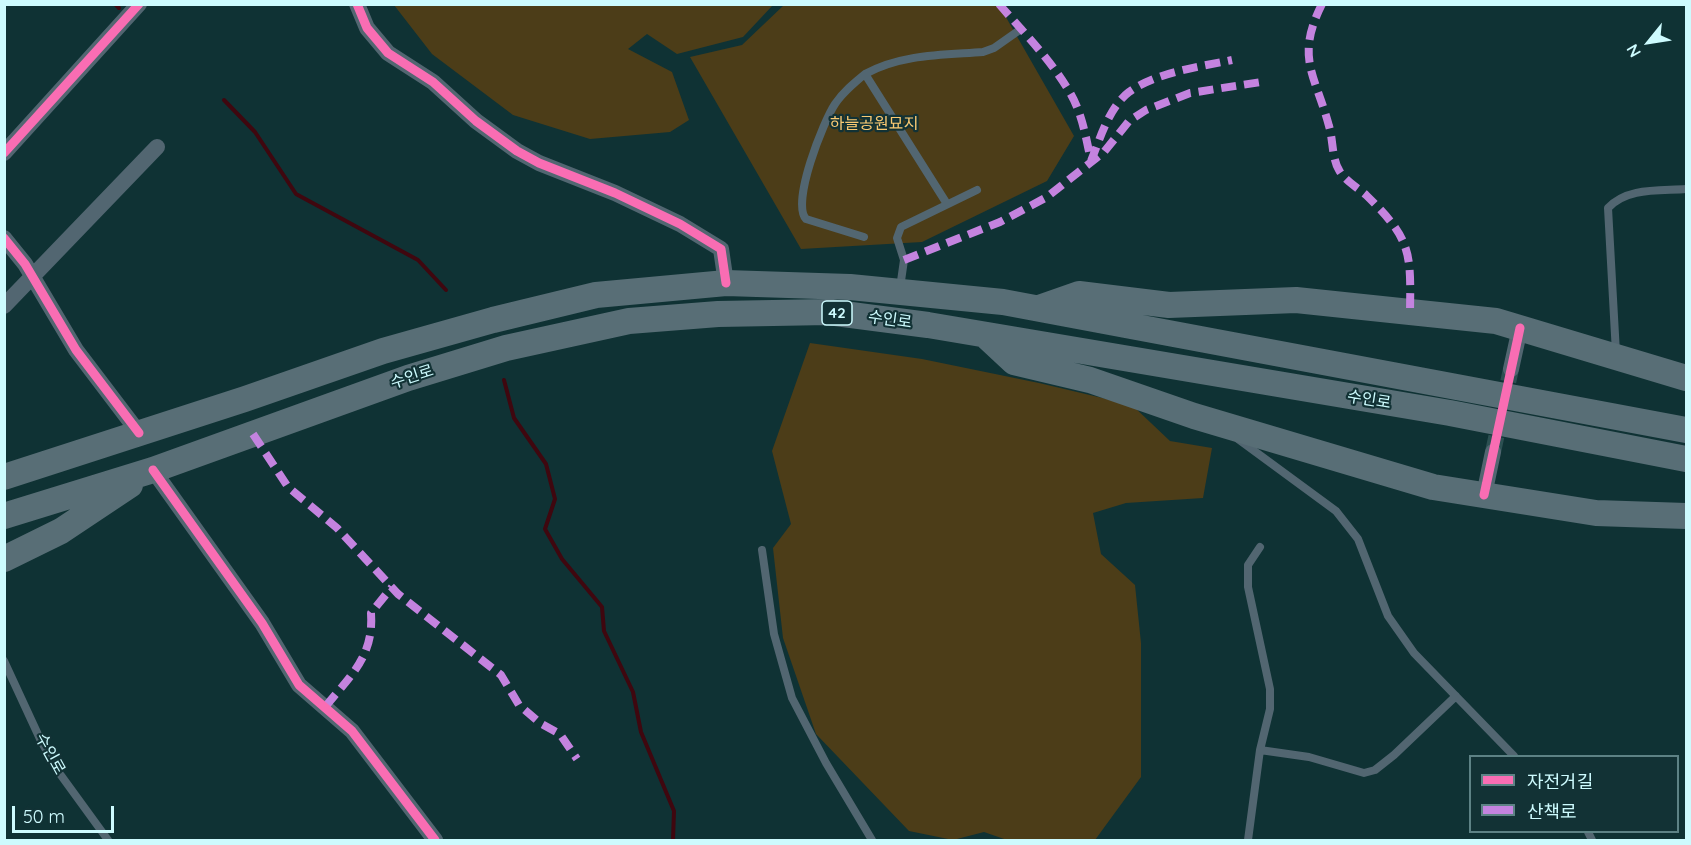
<!DOCTYPE html>
<meta charset="utf-8">
<style>
body{margin:0}
#map{position:relative;width:1691px;height:845px;overflow:hidden;background:#0f3234;font-family:Quicksand,"Noto Sans KR",sans-serif}
canvas{display:block}
.frame{position:absolute;inset:0;border:6px solid #cdfbfe;pointer-events:none}
.legend{position:absolute;left:1469px;top:755px;width:210px;height:78px;box-sizing:border-box;background:#123235;border:2px solid #5d8285;margin:0;padding:8px 10px;list-style:none;font-size:18px;color:#cdfbfe}
.legend li{display:flex;align-items:center;gap:12px;height:30px}
.legend b{width:30px;border:2px solid #5d8285}
.north{position:absolute;left:1619px;top:12px;width:60px;height:60px;-webkit-text-stroke:4px #123235;paint-order:stroke;rotate:240deg;font-size:16px;font-weight:700;line-height:24px;text-align:center;color:#cdfbfe}
.north::after{content:'';display:block;margin:auto;width:21px;height:27px;background:#cdfbfe;clip-path:polygon(50% 0,100% 100%,50% 72%,0 100%)}
.scale{position:absolute;left:12px;top:806px;width:102px;height:27px;box-sizing:border-box;border:3px solid #cdfbfe;border-top:0;padding-left:8px;font-size:18px;line-height:21px;white-space:nowrap;color:#cdfbfe;-webkit-text-stroke:4px #123235;paint-order:stroke}
</style>
<div id="map">
<canvas width="1691" height="845"></canvas>
<div class="frame"></div>
<ul class="legend">
<li><b style="height:8px;background:#f96db3"></b>자전거길</li>
<li><b style="height:8px;background:#c483df"></b>산책로</li>
</ul>
<div class="north">N</div>
<div class="scale">50 m</div>
</div>
<script>
const g = document.querySelector('canvas').getContext('2d');
g.lineJoin = 'round';
function fillPath(path, color) { g.fillStyle = color; g.fill(path, 'evenodd'); }
function trace(path, color, width, dash) { g.strokeStyle = color; g.lineWidth = width; g.lineCap = dash ? 'butt' : 'round'; g.setLineDash(dash || []); g.stroke(path); }
function drawText(font, color, halo, rows, align = 'center') {
  g.font = font + ' Quicksand,"Noto Sans KR",sans-serif'; g.lineWidth = 4.5; g.setLineDash([]); g.textBaseline = 'middle'; g.strokeStyle = halo; g.fillStyle = color; for (const [text, x, y, turn = 0] of rows) {
    g.save(); g.translate(x, y); g.rotate((+turn || 0) * Math.PI / 180); g.textAlign = isNaN(turn) ? turn : align; if (halo) g.strokeText(text, 0, 0); g.fillText(text, 0, 0); g.restore();
  }
}
fillPath(new Path2D(`
 M394,5H773L743,37L677,54L647,34L628,49L672,72L689,120L670,132L590,139L513,115L432,54Z
 M784,5H999L1074,136L1047,181L922,242L801,249L690,57L742,45Z
 M810,343L922,359L1039,383L1132,405L1170,441L1212,448L1203,498L1126,503L1093,513L1101,554L1135,585L1141,643V777L1095,840H1007L984,832L953,840L909,831L816,734L783,638L773,548L791,524L772,451Z`), '#4c3d18');
trace(new Path2D(`
 M115,4L119,8
 M224,100L255,132L296,194L418,260L446,290
 M504,380L514,418L546,464L555,499L545,529L562,559L602,607L604,631L633,692L641,732L674,811L673,840`), '#3f070f', 4);
trace(new Path2D(`
 M1493,452L1511,369`), '#2c5052', 16, [16, 8]);
trace(new Path2D(`
 M865,74C901,54 943,55 983,52L994,48L1021,29
 M864,237L806,219C791,203 823,122 835,104C843,92 854,83 865,74L947,204
 M900,288L904,260L897,238L901,227L977,190
 M1616,353L1608,208C1627,187 1660,191 1686,189
 M1238,439L1336,511L1358,539L1388,616L1414,653L1514,756
 M762,550L774,634L792,698L826,763L872,840
 M4,661L41,741L60,774L108,840
 M1260,750L1270,709V689L1248,587V565L1260,547
 M1588,832L1592,840
 M1248,840L1260,750L1309,757L1364,773L1375,770L1394,755L1456,696`), '#526671', 8);
trace(new Path2D(`
 M357,4L367,28L388,53L433,82L476,121L517,151L539,163L615,193L680,224L721,249L726,283
 M4,153L139,4
 M4,238L25,264L76,350L139,433
 M4,306L157,147
 M1511,369L1520,328
 M153,470L262,623L299,685L352,731L435,840
 M1484,495L1493,452`), '#526671', 16);
trace(new Path2D(`
 M1039,308L1079,294L1169,305L1296,300L1410,312L1496,321L1686,378
 M985,335L1014,362L1090,380L1194,416L1433,487L1596,513L1686,516
 M4,477L245,399L383,351L493,320L596,295L726,283L850,287L1003,302L1686,430
 M4,516L153,470L408,378L506,348L629,321L718,314L828,312L928,325L1450,413L1686,459
 M4,559L61,531L130,485`), '#586e76', 26);
trace(new Path2D(`
 M999,4C1023,32 1050,59 1069,91C1082,112 1086,138 1091,161
 M1322,4C1295,58 1315,74 1329,126C1333,139 1332,159 1339,170C1344,180 1358,188 1366,195C1411,239 1411,251 1410,312
 M1091,161C1100,139 1109,107 1129,92C1157,72 1199,67 1232,60
 M904,260L1000,222L1047,197L1104,152L1129,121L1146,110L1190,93L1261,82
 M253,434L288,487L337,528L398,594L501,675L519,705L540,723L560,734L577,759
 M326,706C351,675 374,656 371,613L392,587`), '#c483df', 8, [15, 8]);
trace(new Path2D(`
 M357,4L367,28L388,53L433,82L476,121L517,151L539,163L615,193L680,224L721,249L726,283
 M4,153L139,4
 M4,238L25,264L76,350L139,433
 M153,470L262,623L299,685L352,731L435,840
 M1484,495L1520,328`), '#f96db3', 9);
for (const [x, y, w] of [
 [837,313,30]
]) { const box = new Path2D(); box.roundRect(x - w / 2, y - 12, w, 24, 4.5); g.fillStyle = '#123235'; g.fill(box); trace(box, '#cdfbfe', 1.5); }
drawText('bold 15px', '#cdfbfe', null, [
 ["42",837,313]
]);
drawText('16px', '#faca73', '#123235', [
 ["하늘공원묘지",874,124]
]);
drawText('16px', '#cdfbfe', '#123235', [
 ["수인로",890,320,8],
 ["수인로",412,377,-18],
 ["수인로",1369,400,9],
 ["수인로",50,754,61]
]);
</script>
